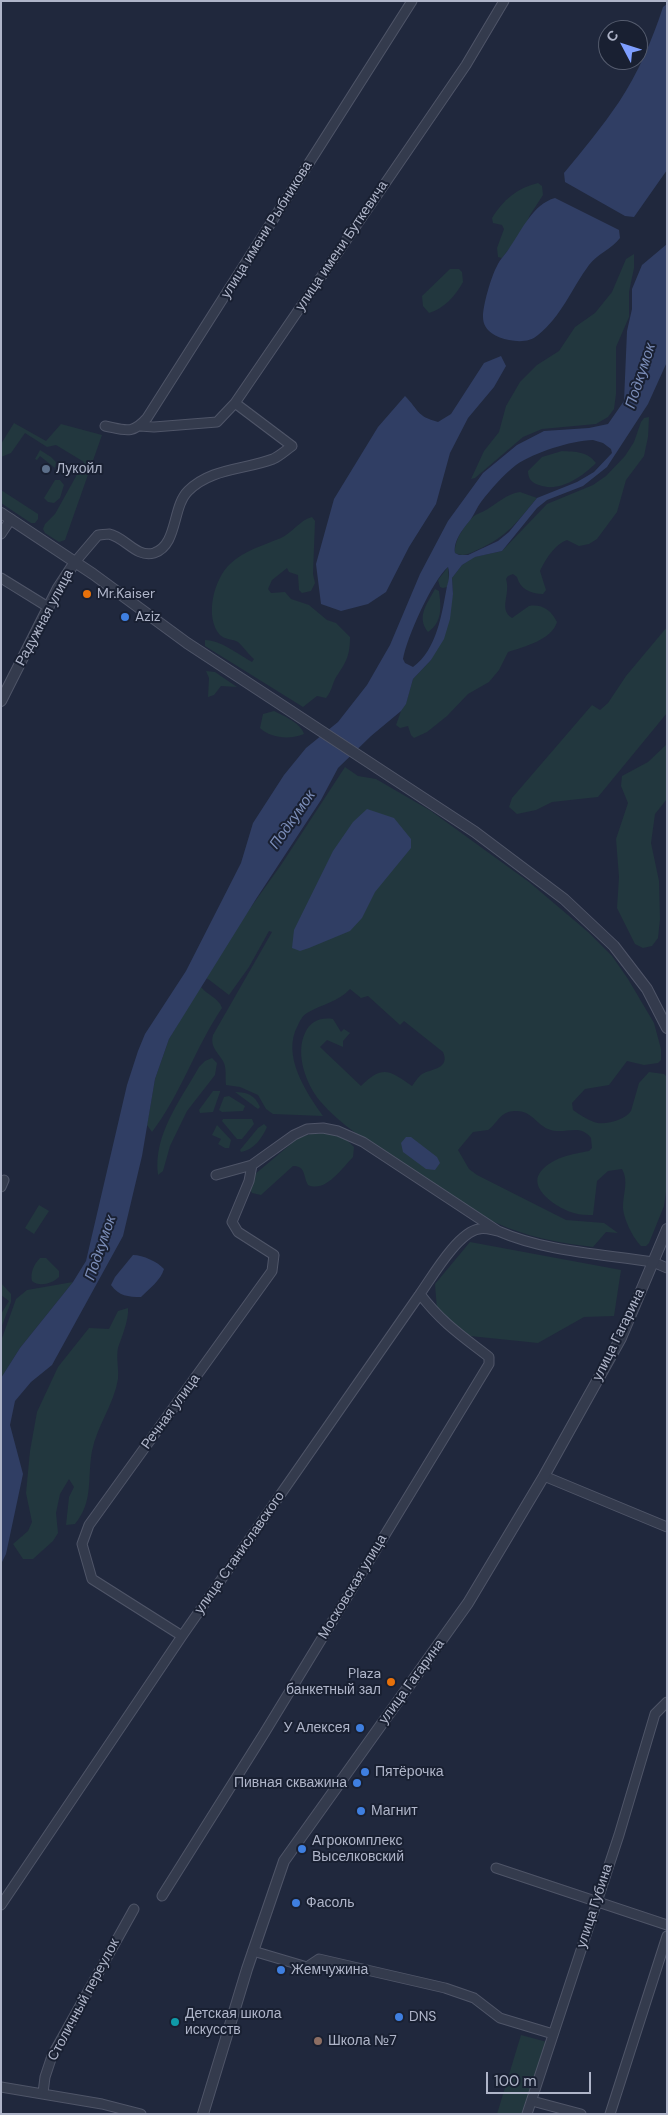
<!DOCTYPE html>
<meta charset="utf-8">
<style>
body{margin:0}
#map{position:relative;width:668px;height:2115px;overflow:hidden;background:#20283d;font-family:"DM Sans",sans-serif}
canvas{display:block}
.frame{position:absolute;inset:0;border:2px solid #afb5c9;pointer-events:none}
.north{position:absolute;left:598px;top:20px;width:50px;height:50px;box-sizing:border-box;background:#192032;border:1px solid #555c6e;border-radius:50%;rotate:310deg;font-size:14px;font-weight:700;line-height:20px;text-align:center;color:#afb5c9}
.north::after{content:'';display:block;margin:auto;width:18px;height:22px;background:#7e9eff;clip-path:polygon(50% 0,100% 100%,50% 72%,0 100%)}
.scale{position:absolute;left:486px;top:2072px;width:105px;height:22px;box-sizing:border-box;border:2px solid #afb5c9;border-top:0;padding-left:6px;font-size:15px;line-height:18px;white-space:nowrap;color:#afb5c9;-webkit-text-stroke:4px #192032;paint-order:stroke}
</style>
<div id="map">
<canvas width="668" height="2115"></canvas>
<div class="frame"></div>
<div class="north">С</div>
<div class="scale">100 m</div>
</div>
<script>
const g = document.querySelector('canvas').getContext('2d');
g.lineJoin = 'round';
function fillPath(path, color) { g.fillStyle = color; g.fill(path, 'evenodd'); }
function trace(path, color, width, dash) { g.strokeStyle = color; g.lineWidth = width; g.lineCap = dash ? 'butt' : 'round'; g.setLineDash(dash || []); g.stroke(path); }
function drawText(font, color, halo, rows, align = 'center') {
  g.font = font + ' "DM Sans",sans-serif'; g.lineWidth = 4; g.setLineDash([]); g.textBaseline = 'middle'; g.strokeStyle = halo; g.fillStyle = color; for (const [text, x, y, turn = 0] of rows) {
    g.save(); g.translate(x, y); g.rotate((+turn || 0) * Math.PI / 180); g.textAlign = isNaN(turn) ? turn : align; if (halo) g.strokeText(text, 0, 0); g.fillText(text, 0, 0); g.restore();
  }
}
fillPath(new Path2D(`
 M538,183L542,186L543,195L530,215L522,232L502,258L498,257L497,248L504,229L502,225L493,223L492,218C503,200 517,188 538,183Z
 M634,254V268L629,292V317L616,347V394L614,409L608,417L596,424L542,429L523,437L475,478L471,479L484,451L499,432L506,406L520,382L537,365L559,351L575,327L595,313L612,292L626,259Z
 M450,269H459L462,272L463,282C456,295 444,309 429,313L423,306L422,296Z
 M649,417L648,437L644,456L626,480L617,512L597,539L589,544L579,546L567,540C555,544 545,560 540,571L546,590L543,594C531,594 520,589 517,577L513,574L508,576L506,579C511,595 498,609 512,618L529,606C542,604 551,610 557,622C552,640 523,647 508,652L499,670L489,682L468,694L447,716L427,732L414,738L411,735L408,726L400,728L396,725L401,711L406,703L413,679L431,660L453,594L452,578L462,565L474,557L502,551L547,504L593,485L606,476L625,456L634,442L641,422L644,418Z
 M14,423L46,441L61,424L102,435L65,540L59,542L45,533L43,529L45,524L55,514L84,462L56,445L47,447L25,433L11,453L1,457V444Z
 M40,450L51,457L56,462L55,468L40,456L37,460L35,459Z
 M562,451C576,452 587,451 596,463C582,477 559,493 539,485C532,483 528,479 528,471L542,457Z
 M55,480H60L64,485L60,498L54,503L48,502L44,498Z
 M1,490L38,514V519L35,523H31L1,503Z
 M520,492L537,498C516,523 508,536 477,550C469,554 463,557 455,553C454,541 464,526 472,518C475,514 481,513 486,510C498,503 506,494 520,492Z
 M312,517L315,521L313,574L315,583L311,591L302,593L299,590L298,575L289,572L287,568L272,580L268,589L271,593L285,592L291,599L309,605L327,620L336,623L350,637C350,658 345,663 335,679C332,686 331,692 326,698L317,696L303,707L205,646V640C221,640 239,655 252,662L254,659C249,655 241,644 238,642C233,639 225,640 220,635C204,617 214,579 230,564C243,551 264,545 281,538C292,533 300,520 312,517Z
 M448,567L449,581L447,587L443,588L440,587L438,580Z
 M435,589L439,591C441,606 443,622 428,632C416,617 427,604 435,589Z
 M667,627V713L598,797L552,802L536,810L517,814L509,807L512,798L592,705L600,710L608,703L626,676Z
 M206,671L215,672L237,687L221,686L214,695L208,697L209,678Z
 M274,711C284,716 301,723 304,734C290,740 270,738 260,728L263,714Z
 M667,744V799L655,814L651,843L659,881L660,919L658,938L652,946L643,948L635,944L617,908L619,877L616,839L628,803L621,786L622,776L648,762Z
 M345,767L358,776L376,779L431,811L529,882L588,932L612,956L628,979L654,1023L661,1049V1060L658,1063L644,1065L627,1061L609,1085L585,1089L572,1103L573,1110C579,1114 586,1119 594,1122C604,1126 625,1120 631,1111L639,1083L649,1072L664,1074L667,1077V1185L664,1206L649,1243L646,1246H641C633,1238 623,1218 623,1207C623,1193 629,1181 622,1169L608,1171L597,1181L593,1215C587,1215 580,1215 574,1213C559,1209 525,1188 542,1170C554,1157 573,1154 589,1151L592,1148L591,1138C579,1122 564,1136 548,1129C535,1123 531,1110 515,1111C500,1111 498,1123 488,1130L473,1132L458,1150L469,1169L477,1175L566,1220L604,1223L618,1233L606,1232L593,1247C552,1242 518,1235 482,1216C453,1197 424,1178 395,1159C369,1142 340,1125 320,1101C306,1084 295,1054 305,1033C310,1021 321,1017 333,1019L341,1032L344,1029L350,1033L343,1041V1047L327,1040L320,1047L361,1086C383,1064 390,1071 412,1086C415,1082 419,1075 424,1073C433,1069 450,1068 443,1052L404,1021L400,1025L368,996L361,998L350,989C338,1002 322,1004 307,1013C302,1016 300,1021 298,1025C281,1055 306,1092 323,1116L273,1114L266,1109L258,1095L240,1087L226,1085C225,1077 227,1068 223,1061C217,1051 210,1047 213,1035L272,932L269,931L249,967L229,995L208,979L201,977L281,865Z
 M201,987C207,995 219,998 222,1008C195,1048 181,1094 152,1132L147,1125L155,1079L169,1039L179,1022V1014Z
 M212,1058L217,1063L215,1075L187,1111L170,1146L163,1171L158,1175C153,1135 180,1101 199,1067L205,1061Z
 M213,1091H220V1092L213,1112L200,1113L199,1110Z
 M235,1092C247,1092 255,1095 260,1107L258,1109Z
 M229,1096L245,1106L243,1111L222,1112L219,1110L224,1097Z
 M223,1119H252L254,1124L242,1139H237L222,1121Z
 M264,1124L267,1127C262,1138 254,1150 241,1152L240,1150L258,1128Z
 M217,1125L231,1140L229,1148H225L218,1144L221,1139L212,1135Z
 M328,1133L344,1137L354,1147L353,1157C342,1168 326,1193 308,1185C303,1176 306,1166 293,1166L261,1195L252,1193L250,1189L254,1175L298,1138L311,1134Z
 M39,1205L49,1211L34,1234L25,1228Z
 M470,1242L621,1270L614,1316L584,1317L538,1343L470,1336L437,1310L435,1284Z
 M40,1258H46L59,1271V1277C52,1284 39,1287 32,1281C30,1273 34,1264 40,1258Z
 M73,1282L20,1348L1,1378V1341L16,1299L27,1290Z
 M1,1283L11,1294V1302L1,1328V1314L9,1301L1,1295Z
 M128,1308C129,1320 122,1336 118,1348C116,1358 119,1369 118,1379C114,1404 97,1426 92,1451C87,1478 94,1501 75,1524L66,1525L69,1497L74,1487L69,1479L60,1494L56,1513L58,1533L53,1541L33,1559H23L13,1544L28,1531L32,1522L26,1493L30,1451L37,1412L58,1367L89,1328L109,1329L118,1311Z
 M521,2035L547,2042L523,2114H497Z`), '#22373e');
fillPath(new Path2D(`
 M667,4V170L634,217L625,216L565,182L564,173C583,150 602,127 619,102C638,73 652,41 663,7Z
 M555,198L619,230L620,238C612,249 597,254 589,265C572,288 561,317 538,335C530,342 519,342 509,340C497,338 483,331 483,317C483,305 491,277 497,266C500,259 506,254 510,247C522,230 533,204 555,198Z
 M667,244V362L648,404L607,467L583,486L547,500L537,508L502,551L475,557L462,565L452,578L453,594L450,619L444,639L431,660L413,679L406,704L401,711L371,736L338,768L321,800L256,899L169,1039L155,1079L142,1156L123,1236L52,1365L31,1382L15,1401L10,1425L23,1474L6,1554L1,1564V1378L20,1348L73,1282L86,1261L127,1085L138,1051L145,1034L186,971L241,863L253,823L284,775L306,748L338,722L367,685L390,645L420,574L448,521L483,473L517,445L544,431L589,428L608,424L624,401L627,331L632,309V289L642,265ZM593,440L603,443L611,449L612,453L594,472L577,482L537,498L509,532L498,541L468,555H459L455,553C453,540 464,528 471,519C475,513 477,507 481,502C491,489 503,475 516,465C535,452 570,441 593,440ZM448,567C450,574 449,580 447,586C442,613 437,650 413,667L405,663L403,659C407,637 432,581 448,567Z
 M501,356L506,366L494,387L468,418L450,453L436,504L409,547L386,592L368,604L341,611L321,604L316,564L334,499L378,427L405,396C419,410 416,416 438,422L451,414L484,363Z
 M367,809L394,818L411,839V848L375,892L362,918L350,931L309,948L300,951L292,948L294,930L333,851L353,822Z
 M406,1137H411L437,1157L440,1163L435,1170L426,1169L403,1152L401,1143Z
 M133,1255C143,1255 158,1262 164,1269C161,1280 149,1289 141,1297C128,1297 119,1296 111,1285L115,1277Z`), '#303e64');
const minor = new Path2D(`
 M105,426C125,430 132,435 147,418L412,1
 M140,426L154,427L217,422L235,403L466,65L504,1
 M1,534L11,519
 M75,562L98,535C101,535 106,534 109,534C125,537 136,558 154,553C178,545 172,507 188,491C211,468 244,470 273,459C280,456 286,450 292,446L235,403
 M1,578L48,607
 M216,1175L252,1165L294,1135L307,1129L323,1128L338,1131L363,1142L498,1231C546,1252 602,1254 653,1262L667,1268
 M1,1187L4,1180
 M544,1476L667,1527
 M182,1636L92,1579L82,1544L89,1525L272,1271L274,1255L238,1232L232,1222L249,1181L252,1165
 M496,1868L667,1925
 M162,1896L265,1732L489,1364V1357C462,1336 441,1322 420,1294
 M1,1905L182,1636L420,1294C432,1277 458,1232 479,1229C485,1227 492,1230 498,1231
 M253,1951L307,1967L319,1959L445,1988L474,1998L500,2018L553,2034
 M1,2087L102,2104L141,2114
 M43,2093L45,2077L52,2056L134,1909
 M532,2101L581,2114
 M527,2114L619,1835L655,1714L667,1702
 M610,2114L667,1936`);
const tertiary = new Path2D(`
 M1,513L93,574L187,643L475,832L564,899L614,946L647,989L667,1028
 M1,701L58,588L75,562
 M203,2114L247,1969L284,1861L468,1603L544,1476L621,1338L667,1229`);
trace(minor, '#4f5568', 11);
trace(tertiary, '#4f5568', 12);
trace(minor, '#343b4d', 9);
trace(tertiary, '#343b4d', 10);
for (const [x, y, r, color] of [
 [46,469,5,"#5c6f8a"],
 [87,594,5,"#e8710a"],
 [125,617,5,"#3f7fe0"],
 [391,1682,5,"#e8710a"],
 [360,1728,5,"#3f7fe0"],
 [365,1772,5,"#3f7fe0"],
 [357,1783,5,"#3f7fe0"],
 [361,1811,5,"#3f7fe0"],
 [302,1849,5,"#3f7fe0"],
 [296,1903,5,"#3f7fe0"],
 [281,1970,5,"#3f7fe0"],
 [399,2017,5,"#3f7fe0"],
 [175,2022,5,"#0f9aa8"],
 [318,2041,5,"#8d6e63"]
]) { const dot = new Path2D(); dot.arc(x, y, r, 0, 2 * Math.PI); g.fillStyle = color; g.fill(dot); trace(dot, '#192032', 2); }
drawText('14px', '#afb5c9', '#192032', [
 ["улица имени Рыбникова",267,230,-58],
 ["улица имени Буткевича",342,246,-56],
 ["Радужная улица",45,618,-62],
 ["улица Гагарина",619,1335,-64],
 ["Речная улица",171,1412,-54],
 ["улица Станиславского",240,1553,-55],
 ["Московская улица",353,1587,-59],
 ["улица Гагарина",412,1682,-54],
 ["улица Губина",595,1906,-72],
 ["Столичный переулок",84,2000,-62]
]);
drawText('14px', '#afb5c9', '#192032', [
 ["Лукойл",56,469],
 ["Mr.Kaiser",97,594],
 ["Aziz",135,617],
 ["Plaza",381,1674,"right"],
 ["банкетный зал",381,1690,"right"],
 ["У Алексея",350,1728,"right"],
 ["Пятёрочка",375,1772],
 ["Пивная скважина",347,1783,"right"],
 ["Магнит",371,1811],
 ["Агрокомплекс",312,1841],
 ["Выселковский",312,1857],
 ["Фасоль",306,1903],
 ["Жемчужина",291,1970],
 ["Детская школа",185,2014],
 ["искусств",185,2030],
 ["DNS",409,2017],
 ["Школа №7",328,2041]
], 'left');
drawText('italic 15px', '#7b8db8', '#192032', [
 ["Подкумок",641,376,-72],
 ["Подкумок",293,820,-55],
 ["Подкумок",101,1248,-71]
]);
</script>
